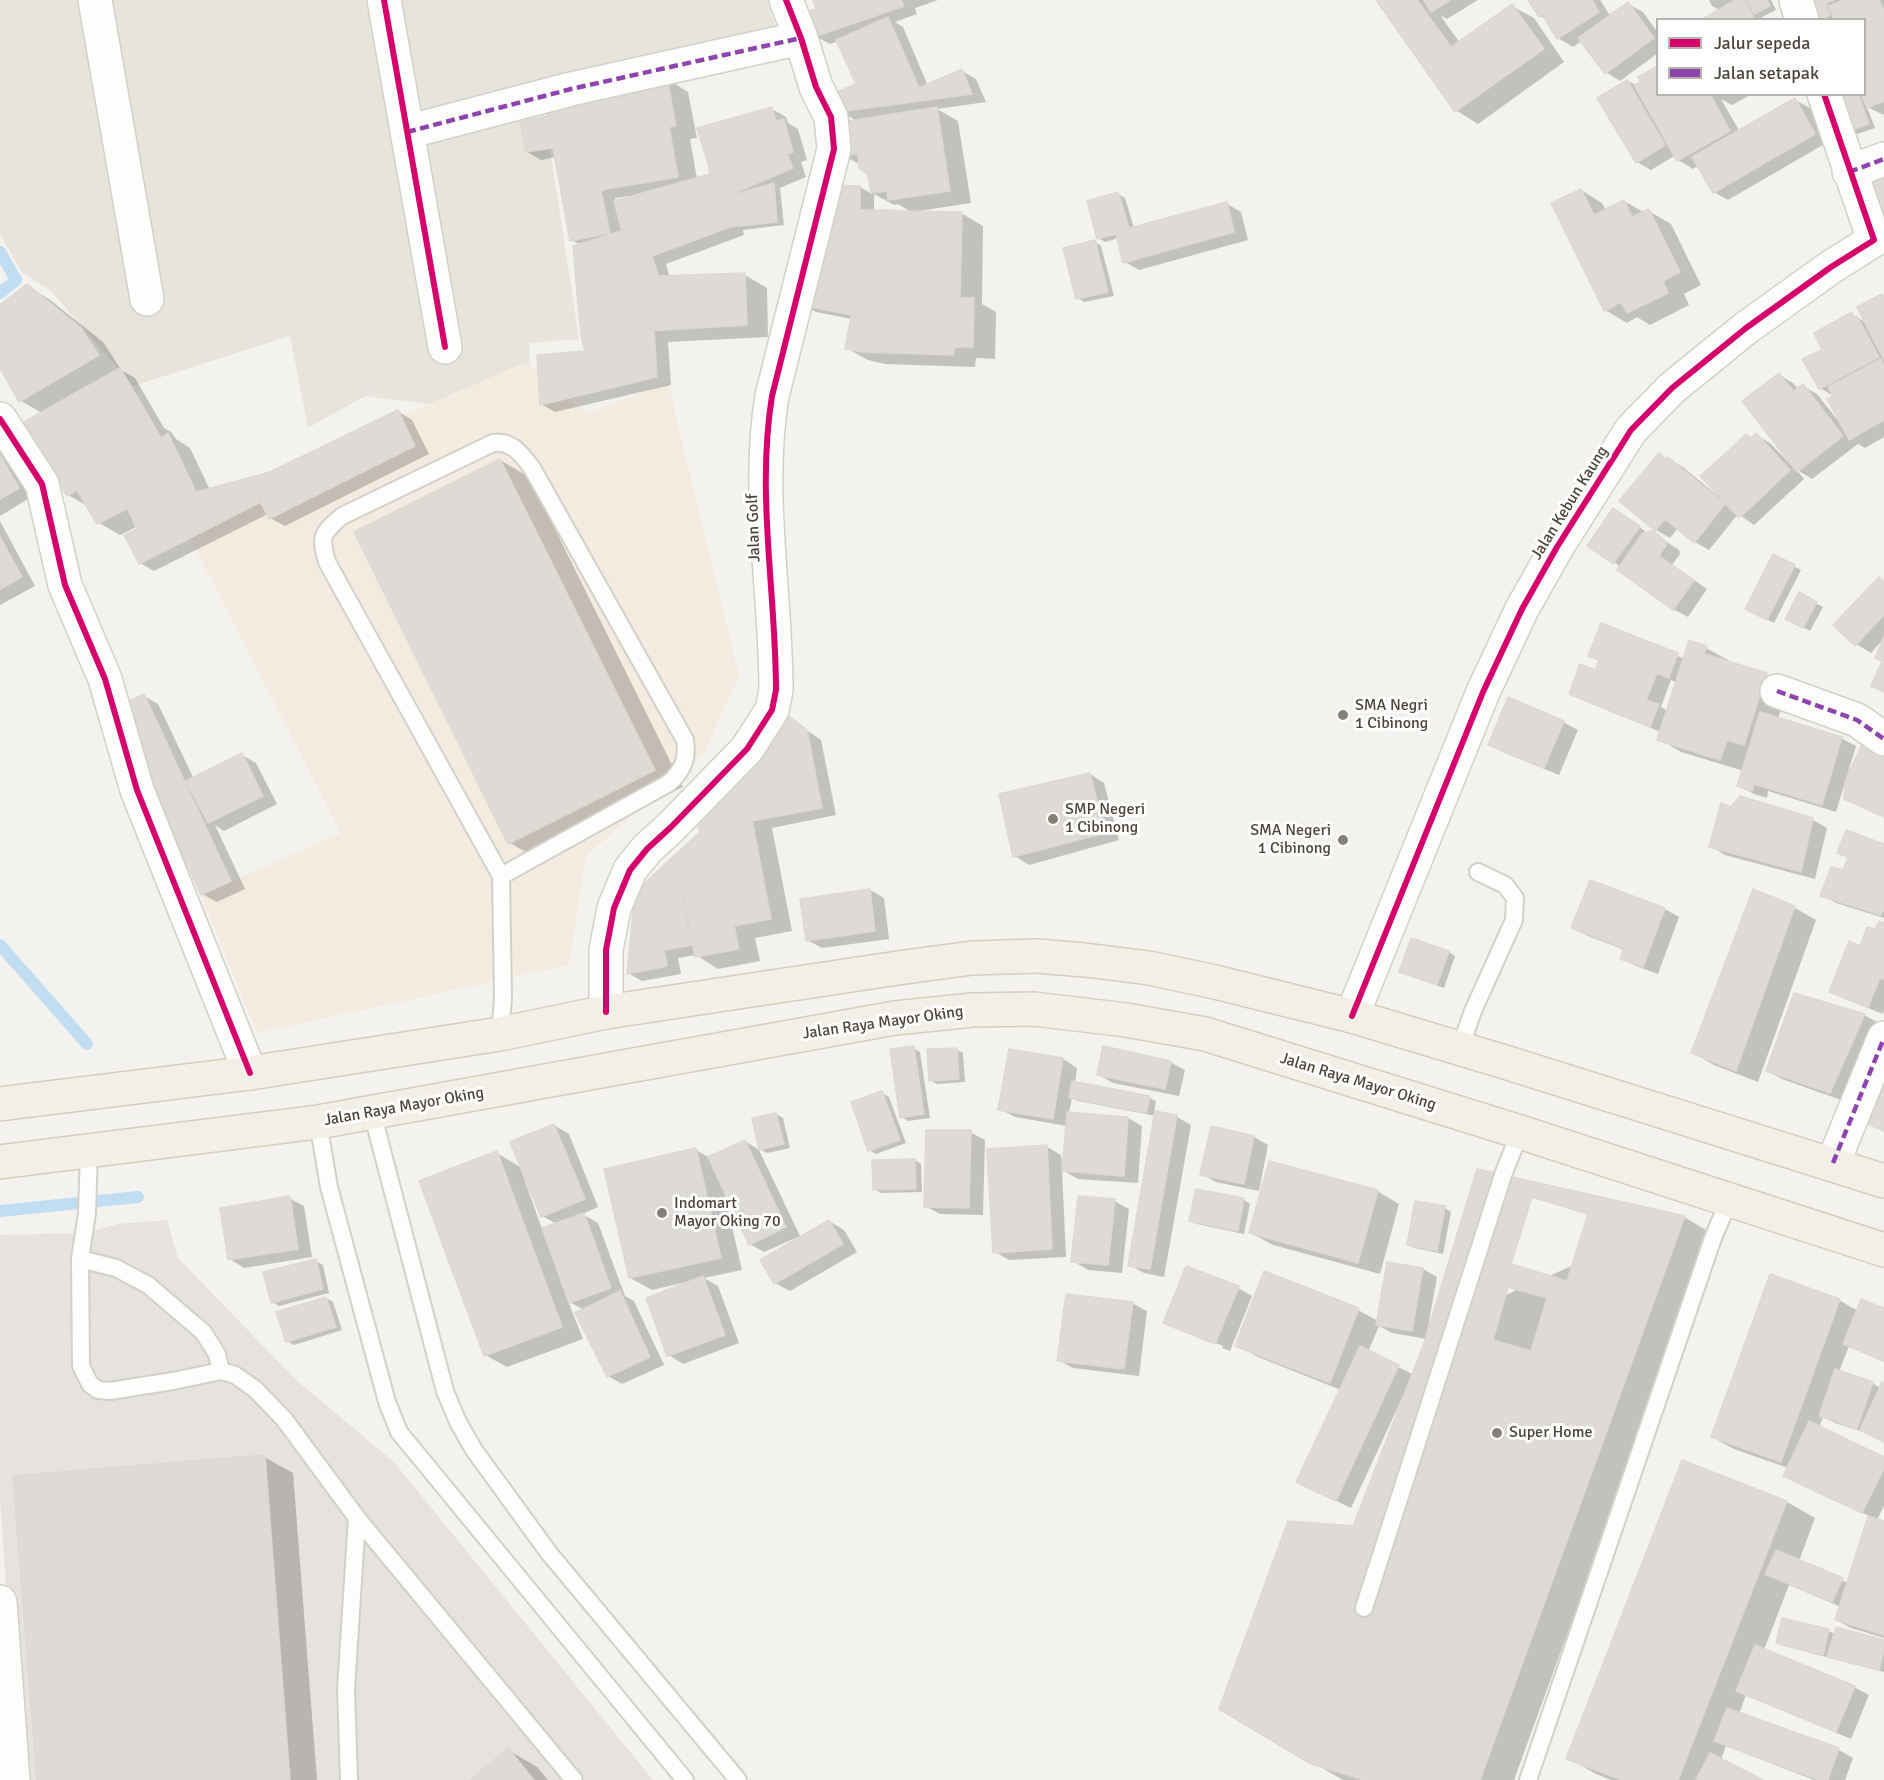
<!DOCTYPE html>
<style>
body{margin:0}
#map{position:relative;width:1884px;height:1780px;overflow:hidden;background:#f4f2ee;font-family:Signika,sans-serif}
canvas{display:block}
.legend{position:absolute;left:1656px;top:18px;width:210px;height:78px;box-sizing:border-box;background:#fff;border:2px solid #b7b4b0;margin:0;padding:8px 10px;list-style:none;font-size:18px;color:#4b4439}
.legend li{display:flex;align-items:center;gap:12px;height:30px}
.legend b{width:30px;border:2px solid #b7b4b0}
</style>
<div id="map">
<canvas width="1884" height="1780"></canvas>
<ul class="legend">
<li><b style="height:8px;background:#d6006c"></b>Jalur sepeda</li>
<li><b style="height:8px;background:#8e44ad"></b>Jalan setapak</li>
</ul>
</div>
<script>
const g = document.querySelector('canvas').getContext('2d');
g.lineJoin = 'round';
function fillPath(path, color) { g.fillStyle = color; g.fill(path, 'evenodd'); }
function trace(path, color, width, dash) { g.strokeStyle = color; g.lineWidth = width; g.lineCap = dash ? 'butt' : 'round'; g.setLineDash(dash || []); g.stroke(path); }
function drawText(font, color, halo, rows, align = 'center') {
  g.font = font + ' Signika,sans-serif'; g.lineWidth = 6; g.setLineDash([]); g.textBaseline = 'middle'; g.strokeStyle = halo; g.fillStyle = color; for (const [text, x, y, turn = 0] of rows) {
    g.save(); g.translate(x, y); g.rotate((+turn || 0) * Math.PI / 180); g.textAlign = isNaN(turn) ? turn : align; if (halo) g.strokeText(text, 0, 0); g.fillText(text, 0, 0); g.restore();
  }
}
fillPath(new Path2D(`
 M0,0H767L779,38L540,83L579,339L529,343L531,402L469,409L365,396L308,428L290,336L133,386L51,291L22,273L0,234Z`), '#e7e4dc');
fillPath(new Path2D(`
 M526,362L586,413L668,383L739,676L704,753L586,856L569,965L257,1033L201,895L341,833L177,513Z`), '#f3ebdf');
fillPath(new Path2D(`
 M167,1220L178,1258L295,1379L394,1462L653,1780H19L0,1498V1235L84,1233L118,1224Z`), '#e6e2de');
fillPath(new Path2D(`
 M815,0H938L915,8L917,14L895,22L903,27L928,86L962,71L976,79L986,102L937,109L958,121L971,203L919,211V212L961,213L983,226L982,304L996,312L995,359L976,358L975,367L885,364L868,360L846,348L852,319L816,312L801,304L860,187L872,194L869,175L860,165L842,154L857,121L840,111L858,85L839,41L830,44L815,36L818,10ZM874,194L894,205L898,204L911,212H874Z
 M1378,0H1478L1447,19L1440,15L1460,43L1512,6L1534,18L1564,62L1478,124L1457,111Z
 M1530,0H1600L1611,17L1628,4L1643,12L1658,33V53L1620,81L1606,72L1582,41L1573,47L1558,38L1547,20L1540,16Z
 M1709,0H1746L1749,2L1748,0H1771L1776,10L1762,17L1764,20H1704L1720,10L1712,6Z
 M1808,0H1884V115L1867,107L1875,128L1857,134L1850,130L1840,94H1864V20H1816Z
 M667,79L688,92L697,138L690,139L697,179L711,175L772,109L786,117L788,123L798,129L807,160L801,162L806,177L780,188L784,225L743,230L744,235L666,264L670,278L745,275L767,288L768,337L668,342L671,385L555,412L541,404L587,353L581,245L571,240L556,157L541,160L527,152L550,117ZM628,196L629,198L616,202L615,198Z
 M1627,81L1658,94H1752L1732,105L1721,99L1740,132L1795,100L1810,108L1828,142L1728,200L1714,192L1699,165L1693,169L1678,160L1676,155L1651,170L1637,162Z
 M1581,190L1602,203L1606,210L1624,201L1645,213L1649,211L1671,224L1701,285L1684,294L1689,305L1650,325L1637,317L1627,323L1605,310Z
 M1118,194L1125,198L1134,228L1227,204L1241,212L1248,240L1139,270L1125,262L1119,238L1105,242L1098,238Z
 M1095,242L1101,246L1114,296L1084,302L1078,298Z
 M27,286L49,299L103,342L120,368L119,369L135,378L164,428L171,432L176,439L190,448L210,490L271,474L398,411L412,420L429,454L285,526L270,518L268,514L154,571L140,563L139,530L138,526L120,535L99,523L89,507L68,495L42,413L21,401L0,365V307Z
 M1882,296L1884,297V437L1865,448L1858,444L1812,479L1796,469L1804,479L1754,525L1738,514L1709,550L1695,542L1678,528L1670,538L1656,530L1621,501L1659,455L1683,467L1719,497L1752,439L1756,435L1770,443L1792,466L1794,465L1779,375L1793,383L1798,389L1803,386L1817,394L1840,423L1841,422L1835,397L1820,388L1824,350L1851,314L1867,323Z
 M0,447L33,496L0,516Z
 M500,460L529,477L683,787L538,859L510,843Z
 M1620,513L1645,531L1643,535L1653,533L1679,550L1680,554L1672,565L1707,589L1688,617L1673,609L1621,567L1589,546Z
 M0,521L35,586L0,605Z
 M1774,556L1801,570L1774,623L1754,613Z
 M1879,579L1884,582V638L1871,653L1856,644Z
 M1799,594L1823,607L1810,631L1787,618Z
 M1602,625L1685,659L1706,648L1728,660L1727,662L1766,675L1788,687L1778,719L1841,738L1856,746L1847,776L1849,777L1884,750V817L1845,798V782L1836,812L1768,791L1767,798L1754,794L1739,786L1744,771L1681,752L1659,739L1661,732L1585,701L1570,693L1596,672L1600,661L1590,655ZM1671,680L1677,683L1668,711L1661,707Z
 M144,696L158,704L194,779L242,755L256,763L277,804L224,831L215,825L245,889L217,902L202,894Z
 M789,718L821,740L836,815L772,828L792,931L755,938L760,961L718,969L696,955L678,958L681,974L642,981L628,973L637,893L702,832L746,778Z
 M1563,722L1578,730L1559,775L1505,753L1490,745Z
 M1090,774L1104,783L1119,840L1029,865L1015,856Z
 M1740,798L1813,820L1827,828L1815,879L1725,855L1711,846Z
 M1884,846V918L1836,903L1822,895L1844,872L1849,858L1839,852Z
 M1591,882L1665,909L1679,917L1658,974L1636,966L1622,958L1625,950L1588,936L1573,928Z
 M870,890L884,898L889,939L822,948L807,940Z
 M1754,891L1795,908L1816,920L1758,1082L1714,1065L1693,1053Z
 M1884,924V1010L1883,1014L1845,999L1831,991L1861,947Z
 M1449,952L1455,956L1444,988L1401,972Z
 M1864,1015L1879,1023L1844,1101L1782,1079L1767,1071Z
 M913,1048L920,1052L930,1118L908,1121L902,1117Z
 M957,1050L963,1053L965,1082L937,1084L930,1080Z
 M1011,1051L1063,1059L1077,1068L1075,1083L1149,1098L1156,1101L1154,1113L1177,1117L1191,1125L1164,1277L1144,1273L1129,1265L1156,1116L1078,1101L1072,1098L1069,1113L1128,1118L1142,1126L1138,1183L1078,1179L1062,1170L1066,1257L1009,1260L995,1252L1047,1147L1061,1155L1062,1165H1064L1067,1126L1015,1117L1000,1109Z
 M1170,1062L1185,1070L1179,1096L1113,1083L1098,1074Z
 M882,1093L889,1097L906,1143L876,1154L869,1150Z
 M776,1114L783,1118L790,1148L767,1153L760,1149Z
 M554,1125L569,1134L598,1207L582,1214L598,1223L625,1296L634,1301L664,1365L622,1384L608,1376L584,1310L568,1301L583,1339L507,1367L485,1355L497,1153L520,1167L542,1229L557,1224L542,1216Z
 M970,1132L985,1140L983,1215L940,1214L925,1206Z
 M1254,1137L1268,1145L1259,1191L1216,1182L1202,1174Z
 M745,1141L759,1150L800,1236L764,1252L750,1244L724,1192L742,1270L704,1278L718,1286L739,1343L683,1364L669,1355L648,1299L686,1284V1282L652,1290L630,1278L696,1150L710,1158Z
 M915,1160L921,1164L922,1192L881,1193L875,1189Z
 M1197,1190L1244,1200L1250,1204L1244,1234L1197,1224L1191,1221Z
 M1377,1191L1399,1204L1380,1274L1273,1245L1251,1233Z
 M289,1198L304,1206L312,1257L244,1268L230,1259Z
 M1114,1201L1129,1209L1122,1273L1088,1270L1073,1261Z
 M1416,1203L1445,1208L1451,1212L1443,1254L1415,1248L1408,1245Z
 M1684,1217L1713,1234L1514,1780H1343L1312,1762L1354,1527L1406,1395L1404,1394L1351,1508L1298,1482L1341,1390L1258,1357L1237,1345L1265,1273L1358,1310L1378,1321L1423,1269L1437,1277L1428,1327L1430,1328ZM1379,1326L1392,1333L1427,1339L1414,1375L1368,1352Z
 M829,1221L844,1230L857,1252L790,1291L775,1283Z
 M316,1261L323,1265L329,1293L279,1306L272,1302Z
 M1238,1288L1252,1296L1230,1351L1222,1348L1223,1346L1178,1328V1330L1165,1323Z
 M326,1298L333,1302L342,1330L294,1345L287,1341Z
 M1839,1300L1858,1311L1884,1310V1362L1849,1346L1839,1372L1872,1383L1881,1388L1884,1385V1441L1872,1435L1835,1423L1823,1417L1819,1428L1884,1459V1506L1877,1520L1884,1522V1638L1851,1628L1836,1620L1841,1607L1789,1585L1764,1650L1854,1687L1869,1695L1851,1739L1746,1695L1739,1714L1839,1750L1853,1758L1845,1780H1814L1726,1746L1721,1760L1760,1780H1611L1596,1774L1568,1758L1683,1462L1787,1502L1815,1518L1799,1561L1848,1583L1869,1516L1785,1475L1788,1468L1734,1449L1712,1437Z
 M1132,1303L1147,1311L1139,1376L1073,1368L1058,1360Z
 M264,1457L293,1473L317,1780H38Z
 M1783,1620L1829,1631L1835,1634L1884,1641V1672L1784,1646L1778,1643Z
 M508,1750L537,1767L548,1780H472Z`), '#0003');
trace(new Path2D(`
 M0,252L16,280L0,293
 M0,945L87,1044
 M0,1211L138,1197`), '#c0ddf1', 12);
const building = new Path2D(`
 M813,0H901L904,6L814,37L806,12L816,9Z
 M1376,0H1417L1451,47L1512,4L1544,49L1455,112Z
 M1424,0H1450L1431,12Z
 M1528,0H1592L1599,12L1557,39L1542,14L1539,17Z
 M1735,0H1744L1755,20H1701Z
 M1746,0H1767L1770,6L1754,14Z
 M1806,0H1834L1826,3L1830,15L1820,20H1814Z
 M1843,0H1879L1884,11V101L1867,108L1861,94H1864V20H1834L1829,6Z
 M1628,2L1654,38L1605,74L1578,38Z
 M888,17L919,88L962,69L972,94L839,112L832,94L856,84L836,40Z
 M1658,66V94H1710L1730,131L1677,161L1634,85L1641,82L1638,77Z
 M667,78L676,126L669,127L678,177L607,189L589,93Z
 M1627,80L1665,145L1636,163L1597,98Z
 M589,93L607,189L601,191L610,233L570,241L553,148L526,152L520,122L548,116L546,100Z
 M1836,94H1858L1869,124L1849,131Z
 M1795,98L1815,134L1713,193L1692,157Z
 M772,107L776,121L784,119L788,134L708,164L697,128Z
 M937,107L950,191L888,200L887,191L871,193L868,175L859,168L858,154L841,155L836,123Z
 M788,134L793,152L787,154L793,168L722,198L710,174L708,164Z
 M1884,165V236L1860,174Z
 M710,174L722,198L622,232L614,201Z
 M774,183L777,222L730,227L722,198Z
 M832,185L860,186V210H885L877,271L815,264Z
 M1581,189L1594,215L1624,200L1632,217L1649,209L1680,272L1663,281L1668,293L1627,313L1621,302L1604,311L1551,203Z
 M1118,192L1129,228L1116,234L1097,239L1087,201Z
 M722,198L730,227L652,256L641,225Z
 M1227,202L1234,232L1123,263L1116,234L1129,228Z
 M885,210L909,211L900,274L877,271Z
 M909,211L962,212L960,298H974L973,347H955L953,355L862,352L845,349L851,316L892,323Z
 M641,225L661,283L577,292L573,246Z
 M1095,240L1108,292L1076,299L1063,248Z
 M815,264L900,274L892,323L800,305Z
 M745,273L747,325L581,335L577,292L661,283L659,276Z
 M27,284L81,328L99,355L19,402L0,368V305Z
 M1882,294L1884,298V329L1871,335L1857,307Z
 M1852,312L1854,317L1857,316L1879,357L1819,389L1802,359L1822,350L1814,333Z
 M654,329L657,377L540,405L537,355L585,351L581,335Z
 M1884,329V358H1883L1871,335Z
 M1881,359L1884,365V420L1849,440L1827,399L1833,396L1828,387Z
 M120,368L149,417L53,473L24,422Z
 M1779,373L1793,391L1803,384L1843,436L1797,472L1742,401Z
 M398,410L415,446L269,519L248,478L270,472Z
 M149,417L161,438L168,433L189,477L97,524L77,490L67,496L53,473Z
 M1756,433L1790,470L1764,495L1725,454L1746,434L1751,438Z
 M1659,453L1666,459L1668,457L1725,504L1694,543L1665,519L1655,531L1619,501Z
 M1725,454L1764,495L1739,518L1700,476Z
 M0,455L19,488L0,499Z
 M500,459L655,770L508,844L354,532Z
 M189,477L196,492L248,478L261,502L139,564L124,535L137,529L127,508Z
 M1613,508L1640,526L1613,564L1587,546Z
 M1650,531H1654L1665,541L1666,545L1659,556L1694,580L1673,610L1617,570L1642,534Z
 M0,537L22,577L0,589Z
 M1773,554L1795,565L1767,620L1745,609Z
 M1879,577L1884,582V615L1855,646L1833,625Z
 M1799,592L1817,602L1803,628L1785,619Z
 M1601,623L1678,653L1669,678L1657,673L1646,700L1659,704L1650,727L1569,694L1580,664L1595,670L1599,660L1588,656Z
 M1884,636V692L1871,686L1882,661L1875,658Z
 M1689,640L1707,646L1704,654L1767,673L1744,745L1727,740L1720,760L1657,740Z
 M144,694L231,881L201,895L114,708Z
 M1508,697L1564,721L1544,768L1488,745Z
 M1760,712L1842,737L1822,805L1754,784L1752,791L1737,786Z
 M789,716L807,730L822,808L752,821L744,778Z
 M1864,740L1884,749V817L1844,799L1845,781Z
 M242,753L263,796L208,823L186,781Z
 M1090,773L1105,833L1013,857L999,794Z
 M744,778L771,919L734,926L739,949L695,957L676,854L700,832L698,826Z
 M1740,796L1813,818L1801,872L1709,847L1721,803L1731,807Z
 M1846,830L1884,844V909L1881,915L1820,896L1831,867L1843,870L1848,857L1837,853Z
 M676,854L687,924L631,933L635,892Z
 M1590,880L1665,908L1643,967L1620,959L1624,948L1571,928Z
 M870,889L875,931L806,941L800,899Z
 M1753,889L1795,906L1736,1071L1691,1053Z
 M1879,921L1884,923V979L1880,978L1868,1007L1829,992L1849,941L1860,946L1867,927L1875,929Z
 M687,924L692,945L664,950L667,966L627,974L631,933Z
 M1411,938L1449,951L1437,985L1399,972Z
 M1794,993L1865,1014L1830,1093L1766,1071Z
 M914,1046L924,1114L900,1118L890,1049Z
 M1103,1046L1171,1061L1165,1089L1097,1075Z
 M957,1048L959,1079L929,1081L927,1049Z
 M1009,1049L1063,1058L1053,1119L998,1110Z
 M1072,1081L1150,1096L1146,1113L1069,1098Z
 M1884,1083V1131L1868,1124Z
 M882,1091L900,1140L868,1151L851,1102Z
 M1155,1111L1177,1115L1150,1269L1128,1266Z
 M1067,1112L1128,1117L1124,1176L1062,1171Z
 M776,1113L784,1144L759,1150L752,1118Z
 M554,1124L585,1199L541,1217L510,1142Z
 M1211,1126L1254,1136L1244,1184L1200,1175Z
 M926,1130H971L969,1208L924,1207Z
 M745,1140L786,1227L749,1245L708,1157Z
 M1047,1145L1052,1249L993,1253L987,1149Z
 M696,1148L721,1258L629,1278L604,1169Z
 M497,1151L562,1327L484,1356L419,1181Z
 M915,1159L916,1189L873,1190L872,1160Z
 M1269,1161L1378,1190L1358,1263L1249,1233Z
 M1477,1169L1685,1216L1480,1780H1364L1311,1764L1219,1709L1288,1521L1353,1526L1423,1346Z
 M1196,1189L1244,1198L1238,1231L1189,1221Z
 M290,1196L298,1249L228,1260L220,1208Z
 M1078,1196L1115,1199L1108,1265L1071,1262Z
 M1532,1197L1588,1214L1567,1281L1511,1264Z
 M1415,1201L1445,1206L1437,1251L1407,1245Z
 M584,1213L611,1288L569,1303L542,1228Z
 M829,1220L843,1244L774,1284L760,1260Z
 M316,1259L323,1289L271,1303L263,1272Z
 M1387,1262L1423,1268L1412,1331L1376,1325Z
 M1186,1266L1239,1286L1215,1344L1163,1323Z
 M1264,1271L1359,1308L1330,1383L1235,1346Z
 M1770,1274L1840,1299L1781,1462L1711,1437Z
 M703,1276L725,1335L667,1356L646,1298Z
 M1508,1287L1547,1298L1531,1351L1493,1340Z
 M620,1291L650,1357L607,1377L575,1313Z
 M1066,1294L1133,1302L1124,1369L1057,1361Z
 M326,1297L336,1327L286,1342L276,1312Z
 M1861,1299L1884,1308V1361L1843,1344Z
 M1360,1346L1399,1365L1336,1501L1296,1482Z
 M1835,1369L1873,1382L1857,1429L1819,1416Z
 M1882,1382L1884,1383V1442L1860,1430Z
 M1809,1421L1884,1457V1468L1862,1513L1783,1476Z
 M265,1455L290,1780H37L13,1476Z
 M1682,1460L1787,1501L1678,1780H1622L1566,1759Z
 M1868,1516L1884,1521V1635L1835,1620Z
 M1776,1550L1843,1578L1832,1602L1765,1574Z
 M1782,1618L1829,1629L1823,1655L1776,1643Z
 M1836,1627L1884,1640V1649L1879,1670L1827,1657Z
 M1755,1645L1855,1686L1836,1732L1736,1691Z
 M1727,1708L1839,1748L1828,1780H1819L1714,1741Z
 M508,1748L534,1780H470Z
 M1710,1753L1763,1780H1696Z`);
fillPath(building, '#dedbd6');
trace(building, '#dcd9d4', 1.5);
const lane = new Path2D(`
 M500,1034L503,999L501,876L327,562C320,536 321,534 342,516L493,443C512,440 522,455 532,468L685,740C688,759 683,770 669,783L501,876
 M1460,1048L1473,1011L1514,920L1515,898L1505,885L1478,872
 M372,1112L445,1391L458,1422L474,1450L549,1553L738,1780
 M318,1122L329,1187L387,1402L399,1432L685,1780
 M89,1152L87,1213L80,1259L81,1366L90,1384L98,1390L110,1391L173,1381L221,1371L235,1375L255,1389L284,1419L357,1518L574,1780
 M80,1259L116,1268L148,1285L203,1332L217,1354L221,1371
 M1364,1608L1503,1175L1520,1132
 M349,1780L346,1689L357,1518
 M1528,1780L1713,1238L1729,1200`);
const street = new Path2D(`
 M95,0L147,299
 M384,0L445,347
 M1796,0L1802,20
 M407,132L571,89L801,38
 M1849,172L1884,159
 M0,419L42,484L65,585L105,679L137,790L250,1073
 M1777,691L1857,720L1884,739
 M606,1012V950L614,908L630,870L647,849L671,827L747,749L772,710L776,690C776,593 756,494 772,396L834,149L831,117L816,87L801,38L786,0
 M1352,1016L1483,692L1522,609L1557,547L1631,430L1672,388L1746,328L1831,267L1874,240L1824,94
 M1833,1163L1884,1038
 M0,1602L13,1780`);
const primary = new Path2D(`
 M0,1104L250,1073L500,1034L606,1012L898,968L972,958L1037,956L1085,960L1149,968L1215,982L1352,1016L1508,1063L1884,1181
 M0,1162L318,1122L895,1018L973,1010L1034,1009L1126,1020L1205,1034L1520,1132L1884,1250`);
trace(lane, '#d2d0cb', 20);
trace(street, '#d2d0cb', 36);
trace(primary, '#d6cebb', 36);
trace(lane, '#fdfdfc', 16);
trace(street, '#fdfdfc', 33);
trace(primary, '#f2efe6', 33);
trace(new Path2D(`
 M407,132L571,89L801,38
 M1849,172L1884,159
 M1777,691L1857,720L1884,739
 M1833,1163L1884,1038`), '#8e44ad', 4.5, [9, 4.5]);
trace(new Path2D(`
 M384,0L445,347
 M0,419L42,484L65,585L105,679L137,790L250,1073
 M606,1012V950L614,908L630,870L647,849L671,827L747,749L772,710L776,690C776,593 756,494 772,396L834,149L831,117L816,87L801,38L786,0
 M1352,1016L1483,692L1522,609L1557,547L1631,430L1672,388L1746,328L1831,267L1874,240L1824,94`), '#d6006c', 6);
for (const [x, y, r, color] of [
 [1343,715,6,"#868178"],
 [1053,819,6,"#868178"],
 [1343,840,6,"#868178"],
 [662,1213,6,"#868178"],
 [1497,1433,6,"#868178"]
]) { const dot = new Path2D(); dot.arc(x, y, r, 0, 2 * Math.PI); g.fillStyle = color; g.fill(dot); trace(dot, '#fff', 2); }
drawText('16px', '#4b4439', '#fff', [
 ["Jalan Kebun Kaung",1570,503,-58],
 ["Jalan Golf",754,528,-92],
 ["Jalan Raya Mayor Oking",883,1023,-8],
 ["Jalan Raya Mayor Oking",1358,1082,17],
 ["Jalan Raya Mayor Oking",404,1107,-10]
]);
drawText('16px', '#4b4439', '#fff', [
 ["SMA Negri",1355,706],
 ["1 Cibinong",1355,724],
 ["SMP Negeri",1065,810],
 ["1 Cibinong",1065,828],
 ["SMA Negeri",1331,831,"right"],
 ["1 Cibinong",1331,849,"right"],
 ["Indomart",674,1204],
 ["Mayor Oking 70",674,1222],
 ["Super Home",1509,1433]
], 'left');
</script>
